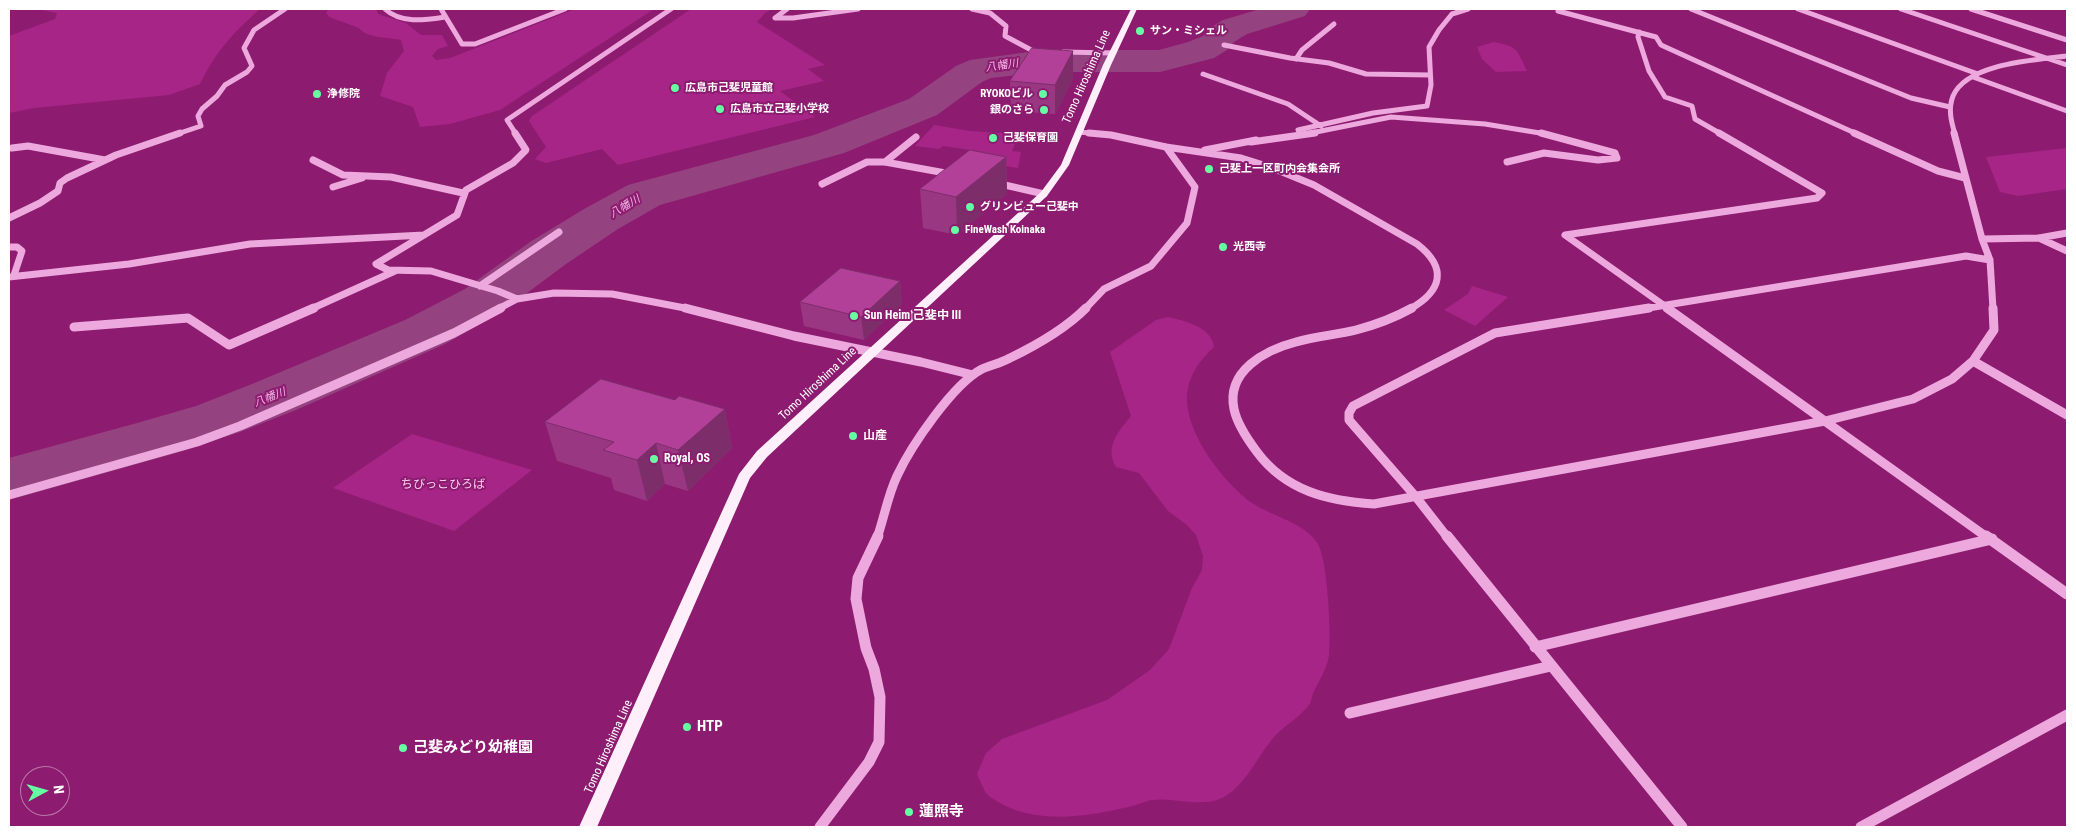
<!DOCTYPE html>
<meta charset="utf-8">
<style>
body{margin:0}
#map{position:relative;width:2076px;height:836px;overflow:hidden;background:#8d1c70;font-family:"Roboto Condensed",sans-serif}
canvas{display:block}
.frame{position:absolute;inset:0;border:10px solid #fff;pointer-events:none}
.north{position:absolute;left:20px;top:766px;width:50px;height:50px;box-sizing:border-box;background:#8d1c70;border:1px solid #bb77a9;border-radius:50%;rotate:84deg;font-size:14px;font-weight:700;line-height:20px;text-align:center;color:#fff}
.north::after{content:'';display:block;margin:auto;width:18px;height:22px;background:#66fea3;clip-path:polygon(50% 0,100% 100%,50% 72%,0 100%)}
</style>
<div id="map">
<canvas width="2076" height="836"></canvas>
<div class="frame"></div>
<div class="north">N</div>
</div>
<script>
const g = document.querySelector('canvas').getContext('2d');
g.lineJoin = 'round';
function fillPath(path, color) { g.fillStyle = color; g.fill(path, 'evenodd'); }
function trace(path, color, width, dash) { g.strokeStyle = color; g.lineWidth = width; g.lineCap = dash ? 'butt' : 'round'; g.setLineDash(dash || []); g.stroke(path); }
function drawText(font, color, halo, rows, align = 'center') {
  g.font = font + ' "Roboto Condensed","Noto Sans JP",sans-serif'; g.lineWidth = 4; g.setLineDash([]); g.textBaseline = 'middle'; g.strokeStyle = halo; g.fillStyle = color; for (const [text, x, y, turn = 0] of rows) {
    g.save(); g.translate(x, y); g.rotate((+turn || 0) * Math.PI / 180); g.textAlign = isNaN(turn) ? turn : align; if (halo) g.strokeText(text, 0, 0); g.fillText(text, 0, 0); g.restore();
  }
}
fillPath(new Path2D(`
 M35,9H260C232,34 217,50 200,84L169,95L34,108L9,113V36L55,19L57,13Z
 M330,9H376L378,14L406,23L421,35H442L448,46L438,49L432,56L436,60L450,58L575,9H654L500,110L450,124L420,127L413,107L380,96L387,73L404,51L401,40C388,37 368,39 359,28L329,17L326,12Z
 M691,9H772L765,13L757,22L825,65L808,69L824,81L780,91L815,117L618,165L602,149L546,163L535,159L546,147L529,121L532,116Z
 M1494,42C1518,47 1516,48 1527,71L1496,72L1482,59L1477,47Z
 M934,125L970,131L1019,134L1012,151L1021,152L1018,168L976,161L984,152L943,146L939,149L915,146Z
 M2067,148V189L2018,196L2000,192L1986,157Z
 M1472,286L1508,297L1475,326L1444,310L1468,294Z
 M1168,317C1185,321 1212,327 1214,347C1200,360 1188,376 1187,396C1185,433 1224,483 1252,503C1273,517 1304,522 1318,544C1328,562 1331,634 1329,655C1327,669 1319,681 1313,693C1312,697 1311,702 1309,705C1300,717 1285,725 1275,736C1257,756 1246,786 1222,798C1201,808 1174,797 1152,800C1144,801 1136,806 1128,807C1086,817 1033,825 995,800C992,798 988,796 986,793C982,787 980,780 977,774L986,753L1002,739L1107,700L1150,670L1169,649L1192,588L1202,570L1203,556L1196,535L1187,525L1168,511L1139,473L1116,467C1104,447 1119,431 1131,416L1110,352L1156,320Z
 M412,434L532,470L454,531L333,488Z`), '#a62587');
fillPath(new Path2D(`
 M1260,9H1310L1305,16L1247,34L1234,42L1227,50L1214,58L1160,72H1044L991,78L982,82L937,115L844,153L660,205L618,229L566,264L503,311L445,344L296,410L240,432L183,451L9,500V458L137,423L196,406L252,384L405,320L465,289L530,242L584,209L628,185L814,135L909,99L956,66L970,60L1044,50H1159L1188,42L1203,36L1210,28L1223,20Z`), '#944380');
trace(new Path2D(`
 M385,9C401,24 425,20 445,17
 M441,9L462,44H475L565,9
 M787,9L775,18H793L858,9
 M972,9L990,13L1006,26L1005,36L1035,52H1042
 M1691,9L1911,98L1950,107
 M1798,9L1978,74
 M1901,9L2067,65
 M1971,9L2067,40
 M1558,11L1656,37L1661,45L1857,134
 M1639,32L1638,37L1649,71L1665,97L1692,106L1695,119L1721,134
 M1224,45L1290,58L1329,63L1366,74L1430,75
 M1063,52L1113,53
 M1296,59L1302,50L1334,24
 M1203,74L1288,104L1321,126
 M1973,77L2067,111
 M1298,130L1373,113L1427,106L1431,85L1429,47L1439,30L1452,14L1468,9
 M1078,132L1103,134
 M177,134L201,126L198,116L202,109L217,96L225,85L247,72L252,66L244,48L254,30L285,9
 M516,134L507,120L671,9
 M1306,134L1391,117L1485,124L1546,134
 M1955,134C1951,121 1948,109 1953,96C1967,63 2036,60 2067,56`), '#eda8dd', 5);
trace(new Path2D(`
 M515,133L526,150L513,163L466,190L457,215L376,264L388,270L431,271L498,291L517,299L554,293L612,294L690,309
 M1089,133L1111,135L1166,147L1241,158L1270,167L1314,185L1417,244C1448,268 1442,291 1410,309
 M1854,133L1938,171L1965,178
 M1954,133L1982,239L1990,260L1993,309
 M1251,142L1315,133
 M12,148L28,146L105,160
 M1205,150L1256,140
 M313,160L343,175L391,177L463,193
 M885,162L916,137
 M1507,162L1544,153L1598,160L1617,158L1615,153L1541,133
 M996,183L1044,194
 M822,184L867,162H885L951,174
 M333,187L362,178
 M9,218L40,203L58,191L60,183L67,178L116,155L180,133
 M2039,238L2067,251
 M1982,239L2039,238L2067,233
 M9,247H17L22,251L14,275
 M9,277L129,264L250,244L424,235
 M480,286L559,232
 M311,309L395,271
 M498,309L517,299
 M1085,309L1104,289L1151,266L1187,223L1195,187L1166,147
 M1642,309L1966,256L1990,260
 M1669,309L1565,235L1817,198L1822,193L1719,133`), '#eda8dd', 7);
trace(new Path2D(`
 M685,308L794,336L921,362L973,375
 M1412,308C1394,318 1375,325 1356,330C1336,335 1316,336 1296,342C1265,350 1226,371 1234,409C1237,424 1248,440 1257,452C1286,491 1328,501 1374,504L1825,421L1913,399L1952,379L1973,361L1994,330L1993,308
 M1667,308L1988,538
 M74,327L188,318L229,345L314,308
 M1973,361L2067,415
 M9,495L197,442L240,426L454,333L501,308
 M877,538C884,518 888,495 897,476C911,446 953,384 982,369C991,365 1001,363 1010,358C1037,345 1065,329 1086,308
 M1448,538L1416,497L1349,420V413L1353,406L1495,333L1649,308`), '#eda8dd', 9);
trace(new Path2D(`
 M1447,536L1682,827
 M1986,536L2067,594
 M1535,647L1992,539
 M1350,713L1551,666
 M820,827L869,762L879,742L880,697L874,669L866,648L856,599L858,578L878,536
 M1861,827L2067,715`), '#eda8dd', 11);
fillPath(new Path2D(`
 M1131,9H1137L1111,65L1069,165L1047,196L767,457L750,478L597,827H579L739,474L757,451L1041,192L1061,165L1103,65Z`), '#ffeffa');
fillPath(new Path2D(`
 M1073,51V79L1055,114L1011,111L1010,81Z
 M1006,157L1007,194L957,235L923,228L920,189Z
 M900,281L902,304L864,340L804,326L800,302Z
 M725,409L732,448L688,491L665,484L647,501L614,490L611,478L557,461L545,422Z`), '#9a3783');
fillPath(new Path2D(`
 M1073,51V79L1055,114V85Z
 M1006,157L1007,194L957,235L956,197Z
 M900,281L902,304L864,340L861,317Z
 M725,409L732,448L688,491L678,450Z
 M656,443L665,484L647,501L637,460Z`), '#7d2d6a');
const building = new Path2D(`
 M1032,48L1073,51L1055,85L1010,81Z
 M970,150L1006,157L956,197L920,189Z
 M841,268L900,281L861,317L800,302Z
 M601,379L675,400L679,396L725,409L678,450L656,443L637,460L603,450L614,442L545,422Z`);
fillPath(building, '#b34098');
trace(building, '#7d2d6a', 1);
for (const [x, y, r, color] of [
 [1140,31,5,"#66fea3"],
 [675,88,5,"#66fea3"],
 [317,94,5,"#66fea3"],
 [1043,94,5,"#66fea3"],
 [720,109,5,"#66fea3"],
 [1044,110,5,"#66fea3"],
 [993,138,5,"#66fea3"],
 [1209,169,5,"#66fea3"],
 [970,207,5,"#66fea3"],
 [955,230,5,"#66fea3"],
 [1223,247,5,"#66fea3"],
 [854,316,5,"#66fea3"],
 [853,436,5,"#66fea3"],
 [654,459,5,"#66fea3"],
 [687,727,5,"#66fea3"],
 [403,748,5,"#66fea3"],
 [909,812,5,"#66fea3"]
]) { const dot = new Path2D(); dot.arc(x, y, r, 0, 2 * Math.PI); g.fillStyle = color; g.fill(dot); trace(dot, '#8d1c70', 2); }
drawText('bold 11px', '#fff', '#8d1c70', [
 ["サン・ミシェル",1150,31],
 ["広島市己斐児童館",685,88],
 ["浄修院",327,94],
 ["RYOKOビル",1033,94,"right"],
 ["広島市立己斐小学校",730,109],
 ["銀のさら",1034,110,"right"],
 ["己斐保育園",1003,138],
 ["己斐上一区町内会集会所",1219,169],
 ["グリンビュー己斐中",980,207],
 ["FineWash Koinaka",965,230],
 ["光西寺",1233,247]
], 'left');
drawText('italic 11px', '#f4b4e5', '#8d1c70', [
 ["八幡川",1002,66,-8],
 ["八幡川",625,207,-31],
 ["八幡川",270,398,-21]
]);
drawText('12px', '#fff', '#8d1c70', [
 ["Tomo Hiroshima Line",1087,77,-66],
 ["Tomo Hiroshima Line",818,384,-43],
 ["Tomo Hiroshima Line",609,747,-66]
]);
drawText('bold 12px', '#fff', '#8d1c70', [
 ["Sun Heim 己斐中 III",864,316],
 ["山産",863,436],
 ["Royal, OS",664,459]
], 'left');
drawText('12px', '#f9ceef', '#8d1c70', [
 ["ちびっこひろば",443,485]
]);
drawText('bold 15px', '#fff', '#8d1c70', [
 ["HTP",697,727],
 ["己斐みどり幼稚園",413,748],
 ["蓮照寺",919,812]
], 'left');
</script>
